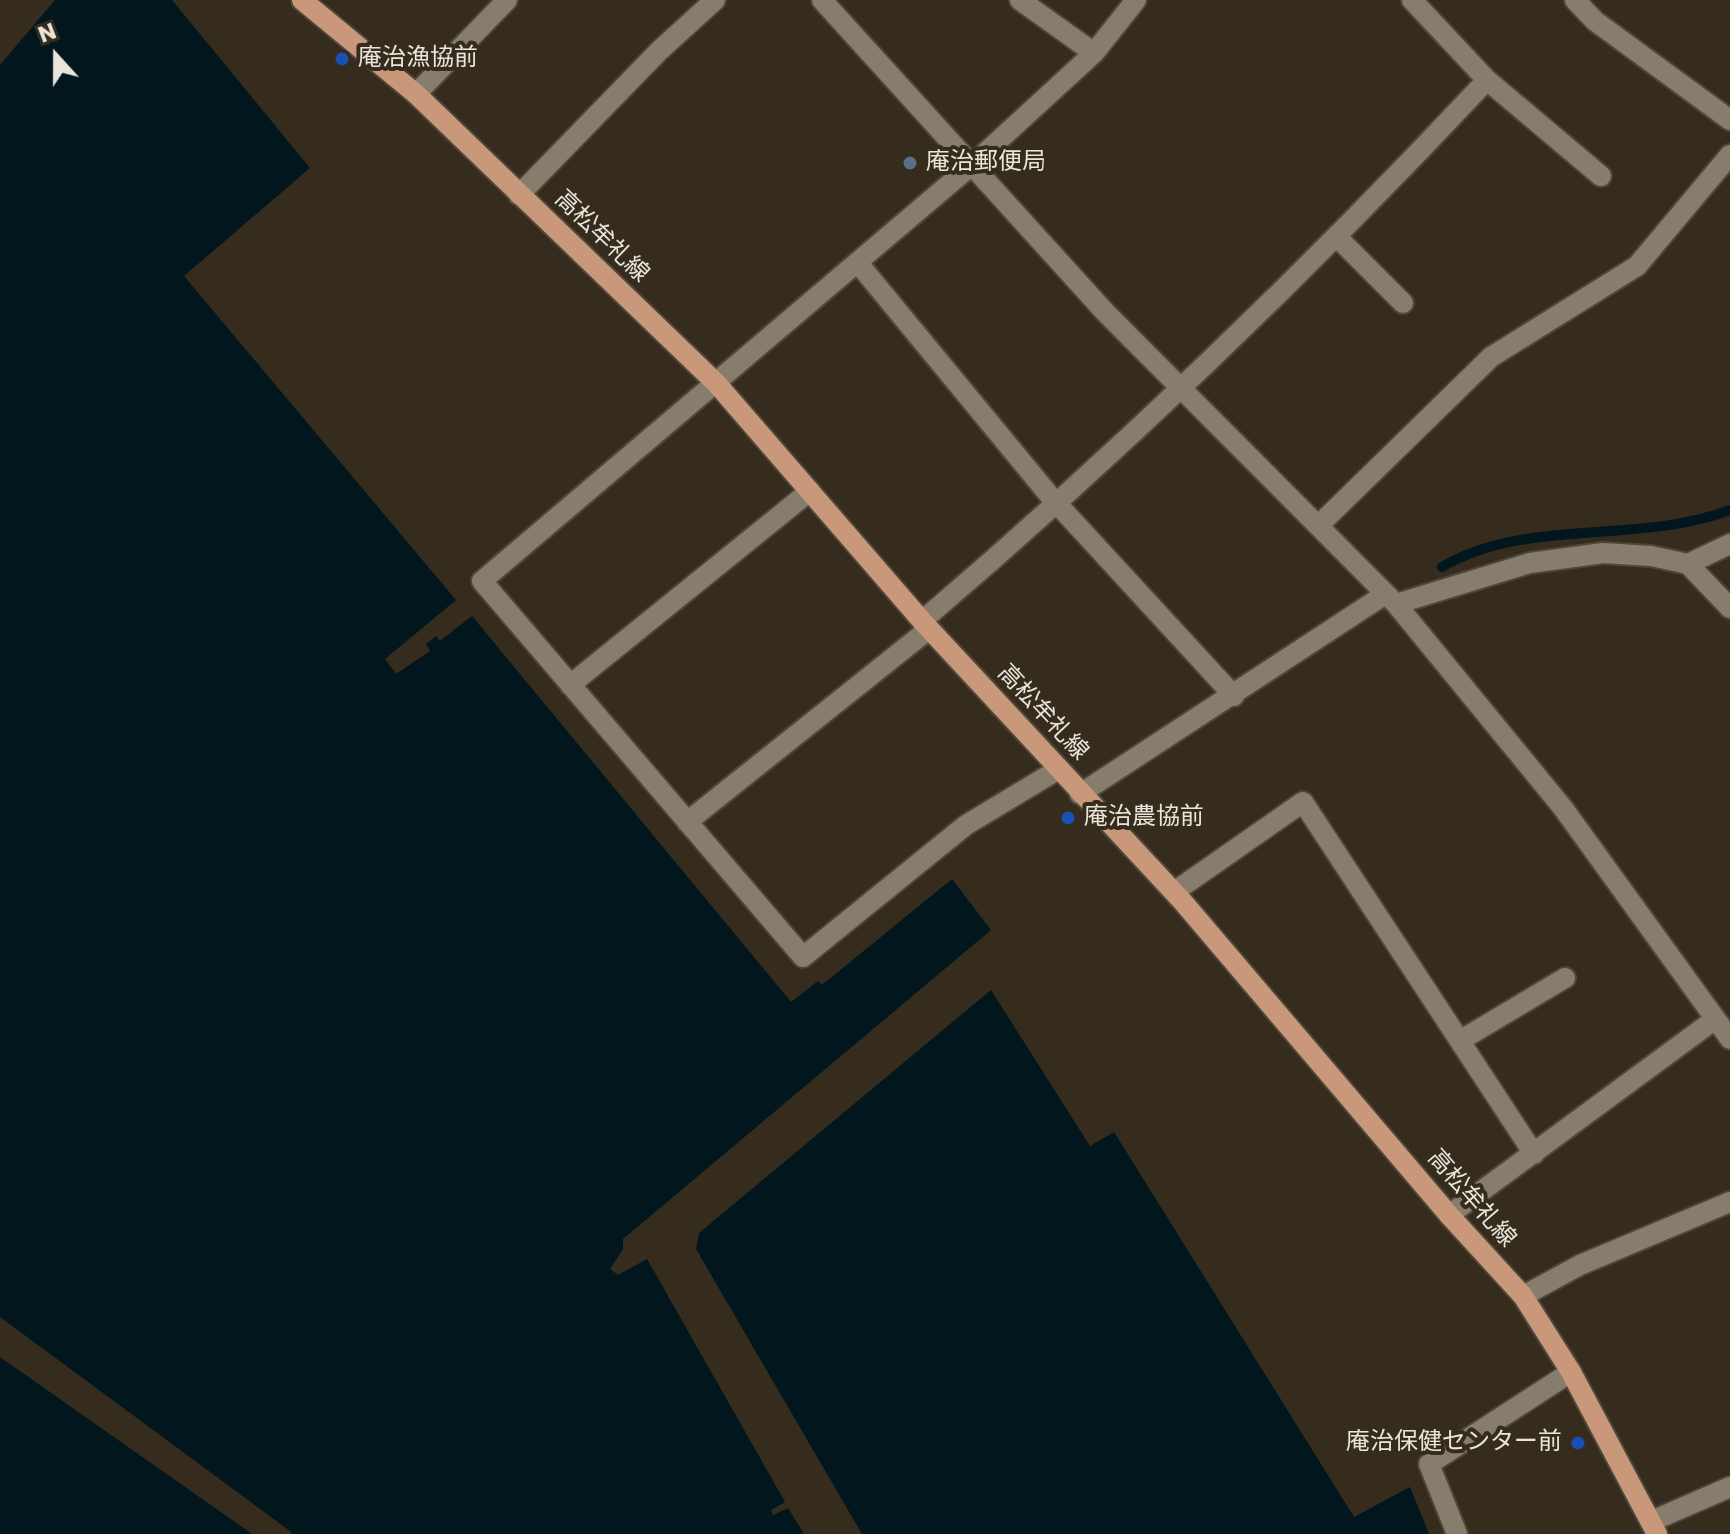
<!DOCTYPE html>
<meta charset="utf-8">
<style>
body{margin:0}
#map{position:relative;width:1730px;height:1534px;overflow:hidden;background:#352c1e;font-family:Poppins,sans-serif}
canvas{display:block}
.north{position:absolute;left:16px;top:16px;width:80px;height:80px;-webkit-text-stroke:6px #352c1e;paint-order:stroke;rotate:339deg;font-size:22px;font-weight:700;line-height:32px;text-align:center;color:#eae5db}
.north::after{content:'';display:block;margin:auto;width:28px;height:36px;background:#eae5db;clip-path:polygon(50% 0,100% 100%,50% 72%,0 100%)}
</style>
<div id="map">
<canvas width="1730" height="1534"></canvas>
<div class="north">N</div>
</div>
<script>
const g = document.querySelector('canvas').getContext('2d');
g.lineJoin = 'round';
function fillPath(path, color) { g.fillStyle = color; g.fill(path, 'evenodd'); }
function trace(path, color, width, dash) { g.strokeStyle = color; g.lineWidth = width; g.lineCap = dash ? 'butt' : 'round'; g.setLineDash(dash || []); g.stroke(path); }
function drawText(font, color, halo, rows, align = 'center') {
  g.font = font + ' Poppins,"Noto Sans JP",sans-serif'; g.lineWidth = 8; g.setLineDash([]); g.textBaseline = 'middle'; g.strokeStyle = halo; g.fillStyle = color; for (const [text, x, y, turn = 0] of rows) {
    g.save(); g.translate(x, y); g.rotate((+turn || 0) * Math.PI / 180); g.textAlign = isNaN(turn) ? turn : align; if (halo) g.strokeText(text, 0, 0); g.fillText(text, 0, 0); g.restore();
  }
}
fillPath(new Path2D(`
 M55,0H172L310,168L184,276L456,600L385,659L396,674L430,651L426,644L436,636L440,641L472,616L791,1002L818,981L822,985L952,879L991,930L623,1239V1249L610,1269L618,1275L647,1259L785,1502L771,1510L773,1515L788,1508L804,1534H0V65Z
 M991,990L1090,1146L1114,1132L1354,1517L1410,1487L1429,1534H862L696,1249L699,1233Z`), '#01161d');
fillPath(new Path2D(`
 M0,1317L290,1531L292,1534H252L0,1357Z`), '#352c1e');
trace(new Path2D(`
 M1442,567C1527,517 1638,545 1730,510`), '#01161d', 10);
const minor = new Path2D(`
 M822,0L1105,312L1396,604L1563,808L1730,1039
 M1020,0L1094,53
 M1575,0L1595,21L1730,120
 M1487,80L1601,176
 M416,94L507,0
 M519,195L659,51L715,0
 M1337,237L1403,303
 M858,263L1050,496L1234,696
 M1319,525L1491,357L1637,266L1730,155
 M1688,564L1730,544
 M1396,604L1530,563L1603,553L1651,556L1688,564L1730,608
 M922,621C1121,451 1308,271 1487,80L1412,0
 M570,685L810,491
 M1059,769L966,825L803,957L482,581L973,164L1094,53L1136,0
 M1080,794L1384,595
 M687,822L929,629
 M1174,892L1303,802L1534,1154
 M1461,1040L1565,978
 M1449,1215L1714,1020
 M1523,1296L1580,1265L1730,1202
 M1652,1521L1730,1487
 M1457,1534L1429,1464L1571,1372`);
const primary = new Path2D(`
 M302,0L416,94L717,384L922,621L1183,902L1449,1215L1523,1296L1571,1372L1657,1534`);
trace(minor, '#4d473a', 24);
trace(primary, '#4d473a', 24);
trace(minor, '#877d6c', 20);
trace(primary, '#c99779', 20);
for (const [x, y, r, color] of [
 [342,59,8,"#1a4fb4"],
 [910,163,8,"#5c6f8a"],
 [1068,818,8,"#1a4fb4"],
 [1578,1443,8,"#1a4fb4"]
]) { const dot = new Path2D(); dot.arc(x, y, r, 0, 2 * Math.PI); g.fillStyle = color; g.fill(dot); trace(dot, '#352c1e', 3); }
drawText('24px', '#eae5db', '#352c1e', [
 ["庵治漁協前",358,59],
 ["庵治郵便局",926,163],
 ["庵治農協前",1084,818],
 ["庵治保健センター前",1562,1443,"right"]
], 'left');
drawText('24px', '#eae5db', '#352c1e', [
 ["高松牟礼線",601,237,44],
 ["高松牟礼線",1042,713,47],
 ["高松牟礼線",1471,1199,49]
]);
</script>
